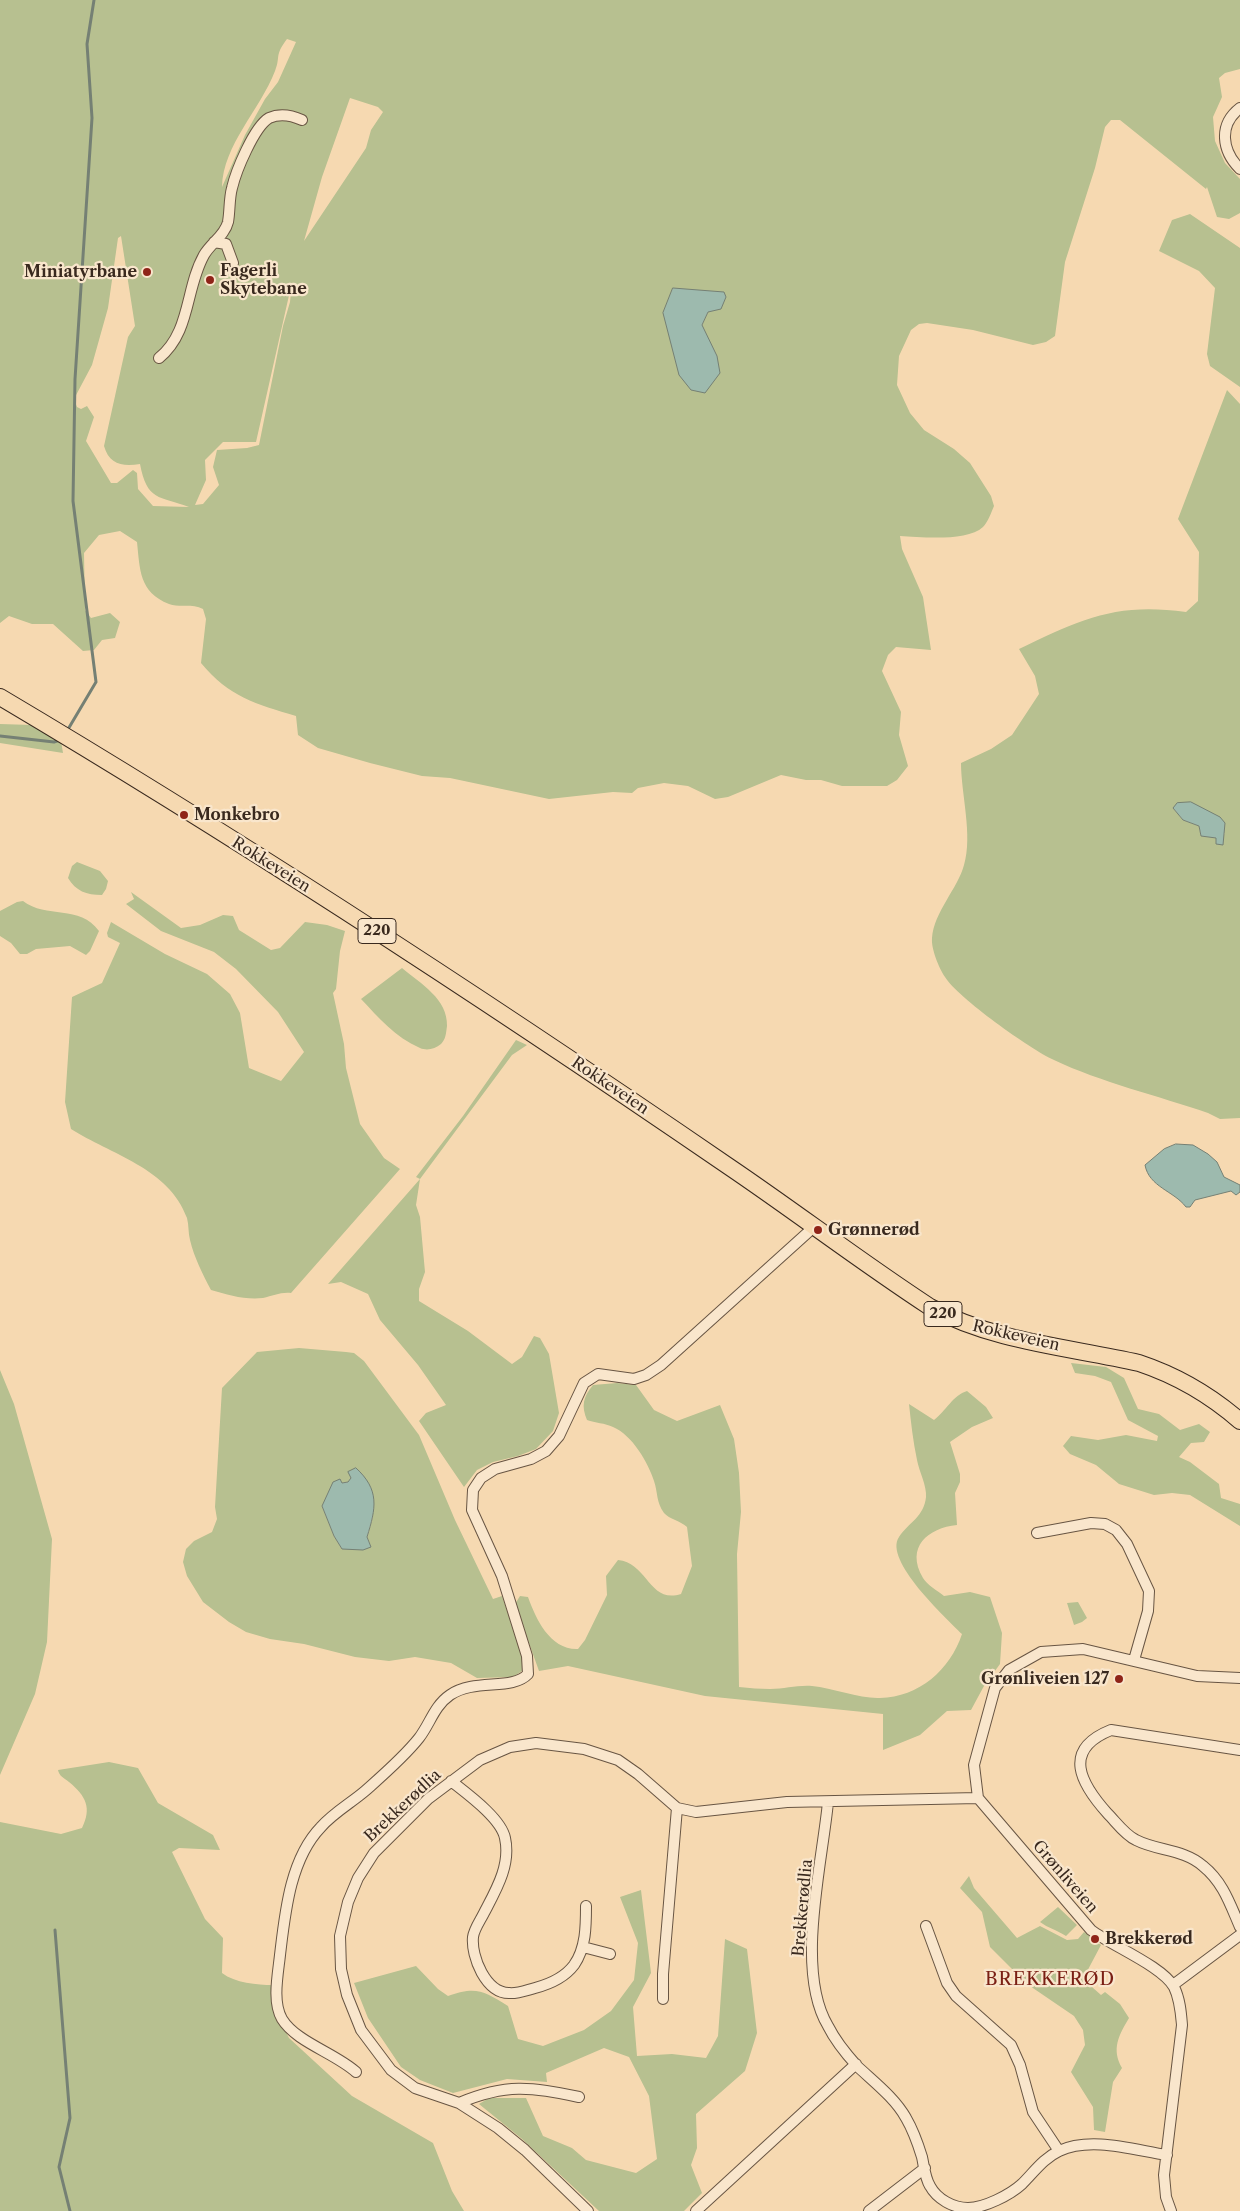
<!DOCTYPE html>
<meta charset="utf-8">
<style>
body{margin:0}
canvas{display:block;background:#f6d9b1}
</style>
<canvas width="1240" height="2211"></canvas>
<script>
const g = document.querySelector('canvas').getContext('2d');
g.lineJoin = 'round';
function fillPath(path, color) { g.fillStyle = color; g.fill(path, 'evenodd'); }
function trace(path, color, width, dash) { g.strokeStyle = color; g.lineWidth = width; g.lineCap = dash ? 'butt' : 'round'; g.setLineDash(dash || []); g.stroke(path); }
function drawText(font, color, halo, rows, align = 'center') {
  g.font = font + ' "Libre Caslon Text",serif'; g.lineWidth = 4.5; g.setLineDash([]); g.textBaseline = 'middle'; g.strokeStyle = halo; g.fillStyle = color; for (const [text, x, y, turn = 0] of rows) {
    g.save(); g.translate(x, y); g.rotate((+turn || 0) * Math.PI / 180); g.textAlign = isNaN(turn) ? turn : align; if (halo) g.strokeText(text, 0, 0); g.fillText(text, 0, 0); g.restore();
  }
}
fillPath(new Path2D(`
 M0,0H1240V69L1225,73L1219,78L1222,97L1213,117L1215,141L1225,163L1240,179V213L1229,219L1217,217L1207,187L1206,189L1120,120H1111L1105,127L1095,168L1065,262L1055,336L1046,342L1033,345L973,330L927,323L919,324L911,330L899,356L897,385L910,413L924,430L954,449L970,463L991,496L994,506C991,513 988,522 983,527C967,542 921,537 900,536L902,549L923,597L931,650L896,647L888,655L882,671L901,712L899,735L908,766L897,780L887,786H842L821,780H806L781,775L728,797L715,799L688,786L664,783L638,788L632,793L613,792L549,799L450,778L422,776L370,763L318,748L298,735L296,716C256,704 229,697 201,663L206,619L203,609C192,603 180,608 169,604C139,592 140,570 137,542L120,531L99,535L84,553L85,610L91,618L110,613L120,622L115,638L102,640L94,650L83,651L53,624H32L9,616L0,623ZM287,39L296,42L278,82L265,99L245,135L222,187C223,145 260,110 275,71C281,56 274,56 287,39ZM350,98L378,107L383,112L371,130L366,148L304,241L322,177ZM121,236L135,326L128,337L104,446C109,464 122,467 140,464C147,501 159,496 189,507L153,506L138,489L137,473L133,470L117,483H111L86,441L94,417L87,406L81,409L77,407L74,399L92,365L108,308L118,238ZM292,282L290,302L283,326L259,445L247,448L217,450L213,467L219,485L203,504L195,505L206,480L205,460L223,442H256ZM673,288L708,312L702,325Z
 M1190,214L1240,248V387L1210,366L1207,354L1215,288L1199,271L1159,251L1172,220Z
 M1227,390L1240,404V1118L1220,1119L1208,1113C1159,1096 1100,1082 1054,1060C1030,1049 958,998 945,977C939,968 931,949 932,938C934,912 958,888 964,865C973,835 961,794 961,763L991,749L1012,735L1039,694L1035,676L1019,649C1080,619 1117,602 1186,612L1198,601L1199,552L1178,519ZM1173,808L1225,834L1201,836L1199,826L1183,820Z
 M0,724L32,725L61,741L63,753L0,743Z
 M77,862L100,871L108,881L106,889L102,895C86,895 76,891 68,878L72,866Z
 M131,892L181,928L200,925L223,915L233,916L239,930L271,950L280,948L305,922L327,925L345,931L340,951L336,989L333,993L344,1044L346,1068L360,1124L384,1158L400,1169L291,1293C280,1292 273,1296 263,1298C245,1300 228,1295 211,1290C203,1275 194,1257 190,1240C188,1233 189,1225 187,1218C169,1168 110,1154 71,1129L65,1102L72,997L102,983L120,943L108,937L107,933L111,922L165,954L207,974L230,994L240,1013L249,1068L281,1081L304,1052L278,1012L236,969L214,952L161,931L126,904L134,899Z
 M23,901C46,919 80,904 99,931L90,951L86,955L70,946L36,949L27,954H20L11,943L0,936V911L17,902Z
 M402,968C421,984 448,999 447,1026C446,1033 446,1039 441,1044C435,1049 427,1051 420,1048C395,1037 379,1018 361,999Z
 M516,1040L527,1045L512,1055L420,1179L416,1205L420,1217L425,1272L419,1289V1301L468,1331L512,1364L522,1357L534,1336L540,1338L549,1354L559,1413L553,1431L536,1449L518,1456L493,1462L477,1470L464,1487L419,1421L426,1413L446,1405L418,1365L380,1320L368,1294L341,1282L328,1284L420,1179L416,1177L463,1116Z
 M299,1348L346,1352L354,1353L364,1361L419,1435L455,1520L493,1599L502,1596L524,1661L522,1671L513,1677L477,1678L451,1663L415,1657L389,1661L355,1657L304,1644L270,1639L246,1632L229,1622L203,1602L187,1576L183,1562L186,1549L194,1541L212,1532L217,1519L215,1507L222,1388L257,1352ZM351,1478L373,1516L367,1537L371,1547L342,1549L334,1536L322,1506L342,1483L349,1482Z
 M1071,1363L1106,1367L1124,1378L1138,1409L1159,1414L1180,1430L1199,1424L1210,1432L1204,1442L1191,1443L1179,1457L1190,1462L1219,1484L1221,1498L1240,1504V1526L1190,1495L1172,1493L1154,1495L1119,1484L1096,1465L1070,1454L1063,1446L1071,1436L1098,1440L1126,1435L1157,1441L1158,1436L1128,1420L1111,1382L1095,1376L1075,1373Z
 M0,1370L14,1404L52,1539L47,1642L35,1694L0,1775Z
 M617,1383L636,1385L654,1410L677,1421L720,1405L734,1439L739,1473L741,1512L737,1554L739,1687C750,1688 760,1689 770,1689C785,1689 797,1685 812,1686C833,1688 861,1699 880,1698C919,1697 950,1670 962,1634C946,1618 883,1560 899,1537C909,1522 924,1517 926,1497C927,1486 919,1471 917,1460C913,1441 911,1423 909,1404L934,1420C946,1411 953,1395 967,1391L986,1407L993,1418L972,1427L950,1442L960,1474V1482L955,1493L957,1525C928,1528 905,1547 923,1578C927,1585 938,1591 944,1596L970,1592L990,1597L1002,1633L1000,1664L984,1686L971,1710L947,1711L920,1735L883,1750V1714L705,1696L568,1666L539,1671L515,1604L520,1596L528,1597C536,1619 550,1650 578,1649L585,1640L607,1595L606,1576L618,1560C648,1563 649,1604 681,1594L692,1566L687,1527C681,1521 669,1519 664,1513C656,1502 658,1493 654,1481C648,1462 632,1435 613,1427C605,1423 595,1423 587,1420C581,1406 583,1397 593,1385Z
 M1078,1602L1087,1618L1082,1622L1074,1625L1067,1603Z
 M109,1762L138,1768L158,1803L213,1835L220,1850L179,1848L172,1852L205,1919L223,1938L222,1973C235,1983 257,1985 273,1985L275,2010L289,2038L352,2096L433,2143L452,2191L464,2211H0V1822L61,1834L82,1828C92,1808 86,1796 69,1782C64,1778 59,1776 58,1770Z
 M969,1876L974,1888L1017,1938L1040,1926L1067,1940L1078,1939L1084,1932L1101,1945L1083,1979L1101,1995L1105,1992L1120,2004L1129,2018C1119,2035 1111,2049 1122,2068L1113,2082L1105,2132L1094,2130L1093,2107L1071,2072L1085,2045L1083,2030L1074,2016L1027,1984L990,1947L982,1912L960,1888Z
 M641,1890L651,1973L633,2007L637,2056L672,2054L706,2058L718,2036L725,1939L747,1949L757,2033L745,2071L696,2114L697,2148L691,2165L702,2193L684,2211H599L522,2139L479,2104L489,2098H526L543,2136L572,2148L586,2160L636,2173L657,2159L649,2096L629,2057L604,2048L546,2073L547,2082L507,2079L453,2093L420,2080L401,2067L368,2018L354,1983L416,1966L438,1989L448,1996C476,1986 484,1991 508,2006L518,2039L543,2046L584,2030L611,2011L634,1980L638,1943L620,1897Z
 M1058,1907L1077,1925L1066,1936C1057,1930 1048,1928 1040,1922Z`), '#b7c090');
const water = new Path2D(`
 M673,288L724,292L726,297L721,309L708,312L702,325L717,356L720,373L705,393L691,390L679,375L663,313Z
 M1191,802L1220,817L1225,823L1223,845L1216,844V838L1201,836L1199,826L1183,820L1173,808L1177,803Z
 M1176,1144L1193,1145L1208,1154L1217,1162L1224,1177L1240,1185V1192L1236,1195L1231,1191L1195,1200L1190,1207H1186C1174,1191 1149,1187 1145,1165L1164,1149Z
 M356,1468C380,1490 376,1508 367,1537L371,1547L363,1550L342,1549L334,1536L322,1506L333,1482L340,1479L342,1483L348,1482L351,1478L348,1472Z`);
fillPath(water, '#9dbaae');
trace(water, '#758074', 1);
trace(new Path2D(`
 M67,731L96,682L73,501L75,379L92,118L87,44L94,0
 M0,736L54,742L60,740
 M55,1930L70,2118L59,2167L70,2211`), '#758074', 3);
const street = new Path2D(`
 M1240,108C1218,125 1222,151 1240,169
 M214,242L226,244L233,263
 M159,358C191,332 185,289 204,255C211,243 225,235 228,222C230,211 229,199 232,188C236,171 254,127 269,118C280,113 291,115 302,120
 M1037,1533L1091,1523L1105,1524L1116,1530L1127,1544L1149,1591L1148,1611L1134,1660
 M1240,1750L1111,1730C1061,1750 1081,1784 1108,1814C1116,1822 1125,1835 1136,1840C1157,1851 1184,1849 1203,1866C1223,1882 1230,1904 1240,1927
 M451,1781C466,1793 501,1818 505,1838C511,1865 496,1890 484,1913C480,1921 474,1929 473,1937C471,1957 486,1993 509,1993C517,1994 527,1990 535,1988C550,1984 565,1977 574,1965C586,1948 586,1926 586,1906
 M828,1802C822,1865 795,1971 828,2026C835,2040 847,2055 857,2066C874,2082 895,2098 906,2118C913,2130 918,2144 922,2157C924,2166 925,2178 930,2186C937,2199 953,2208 968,2208C984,2208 1010,2195 1022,2184C1034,2172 1044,2158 1059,2151C1091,2136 1134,2150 1167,2155
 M926,1926L947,1983L956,1996L1011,2045L1020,2065L1033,2112L1059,2151
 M583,1947L610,1954
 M1173,1985L1240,1935
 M663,1999V1974L677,1808
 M356,2072C335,2053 296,2042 282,2019C272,2002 278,1974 280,1955C285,1913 290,1859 321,1827C333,1813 351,1803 365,1791C383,1775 404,1757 419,1738C430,1724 434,1706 450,1695C475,1678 512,1691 528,1674L527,1656L502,1576L472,1510L473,1490L481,1478L495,1469L531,1459L546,1451L559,1436L584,1383L598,1374L634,1379L646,1375L661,1365L815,1226
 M459,2103C507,2083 530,2087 579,2097
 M588,2211L525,2150L498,2128L459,2103L415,2088L391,2070L361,2030L347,1995L341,1969L340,1936L348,1902L358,1878L374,1853L428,1799L480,1760L510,1747L536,1743L584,1749L618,1760L638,1774L677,1808L696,1812L787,1802L978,1798
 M696,2211L856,2064
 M869,2211L925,2168
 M1171,2211L1166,2197L1164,2175L1182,2025C1181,2013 1180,1999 1174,1987C1162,1966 1112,1946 1091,1930L978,1798L974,1765L995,1688L1009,1670L1041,1652L1083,1649L1197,1676L1240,1678`);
const primary = new Path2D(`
 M0,697C248,844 490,1003 728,1166C796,1212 861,1262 930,1307C994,1342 1069,1347 1139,1363C1178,1376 1209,1394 1240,1421`);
trace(street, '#685543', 12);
trace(primary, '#39291e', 18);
trace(street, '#f9e6cc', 10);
trace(primary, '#f6d9b1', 16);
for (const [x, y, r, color] of [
 [147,272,5,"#8f2418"],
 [210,280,5,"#8f2418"],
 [184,815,5,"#8f2418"],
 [818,1230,5,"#8f2418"],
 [1119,1679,5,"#8f2418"],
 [1095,1939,5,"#8f2418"]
]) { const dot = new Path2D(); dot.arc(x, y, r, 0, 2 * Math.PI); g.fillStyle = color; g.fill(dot); trace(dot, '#f9e6cc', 2); }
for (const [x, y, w] of [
 [377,931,38],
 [943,1314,38]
]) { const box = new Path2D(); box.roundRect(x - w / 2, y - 12.5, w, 25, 4); g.fillStyle = '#f9e6cc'; g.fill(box); trace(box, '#39291e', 1); }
drawText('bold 15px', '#39291e', null, [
 ["220",377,931],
 ["220",943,1314]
]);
drawText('bold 16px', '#39291e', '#f9e6cc', [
 ["Fagerli",220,271],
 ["Skytebane",220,289],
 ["Miniatyrbane",137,272,"right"],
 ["Monkebro",194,815],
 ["Grønnerød",828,1230],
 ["Grønliveien 127",1109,1679,"right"],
 ["Brekkerød",1105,1939]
], 'left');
drawText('16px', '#39291e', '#f9e6cc', [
 ["Rokkeveien",271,865,32],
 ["Rokkeveien",610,1086,34],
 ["Rokkeveien",1016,1336,13],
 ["Brekkerødlia",403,1806,-43],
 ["Grønliveien",1065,1877,49],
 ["Brekkerødlia",803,1908,-85]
]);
g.letterSpacing = '1px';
drawText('18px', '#7a1f14', '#f9e6cc', [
 ["BREKKERØD",1050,1980]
]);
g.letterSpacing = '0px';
</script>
